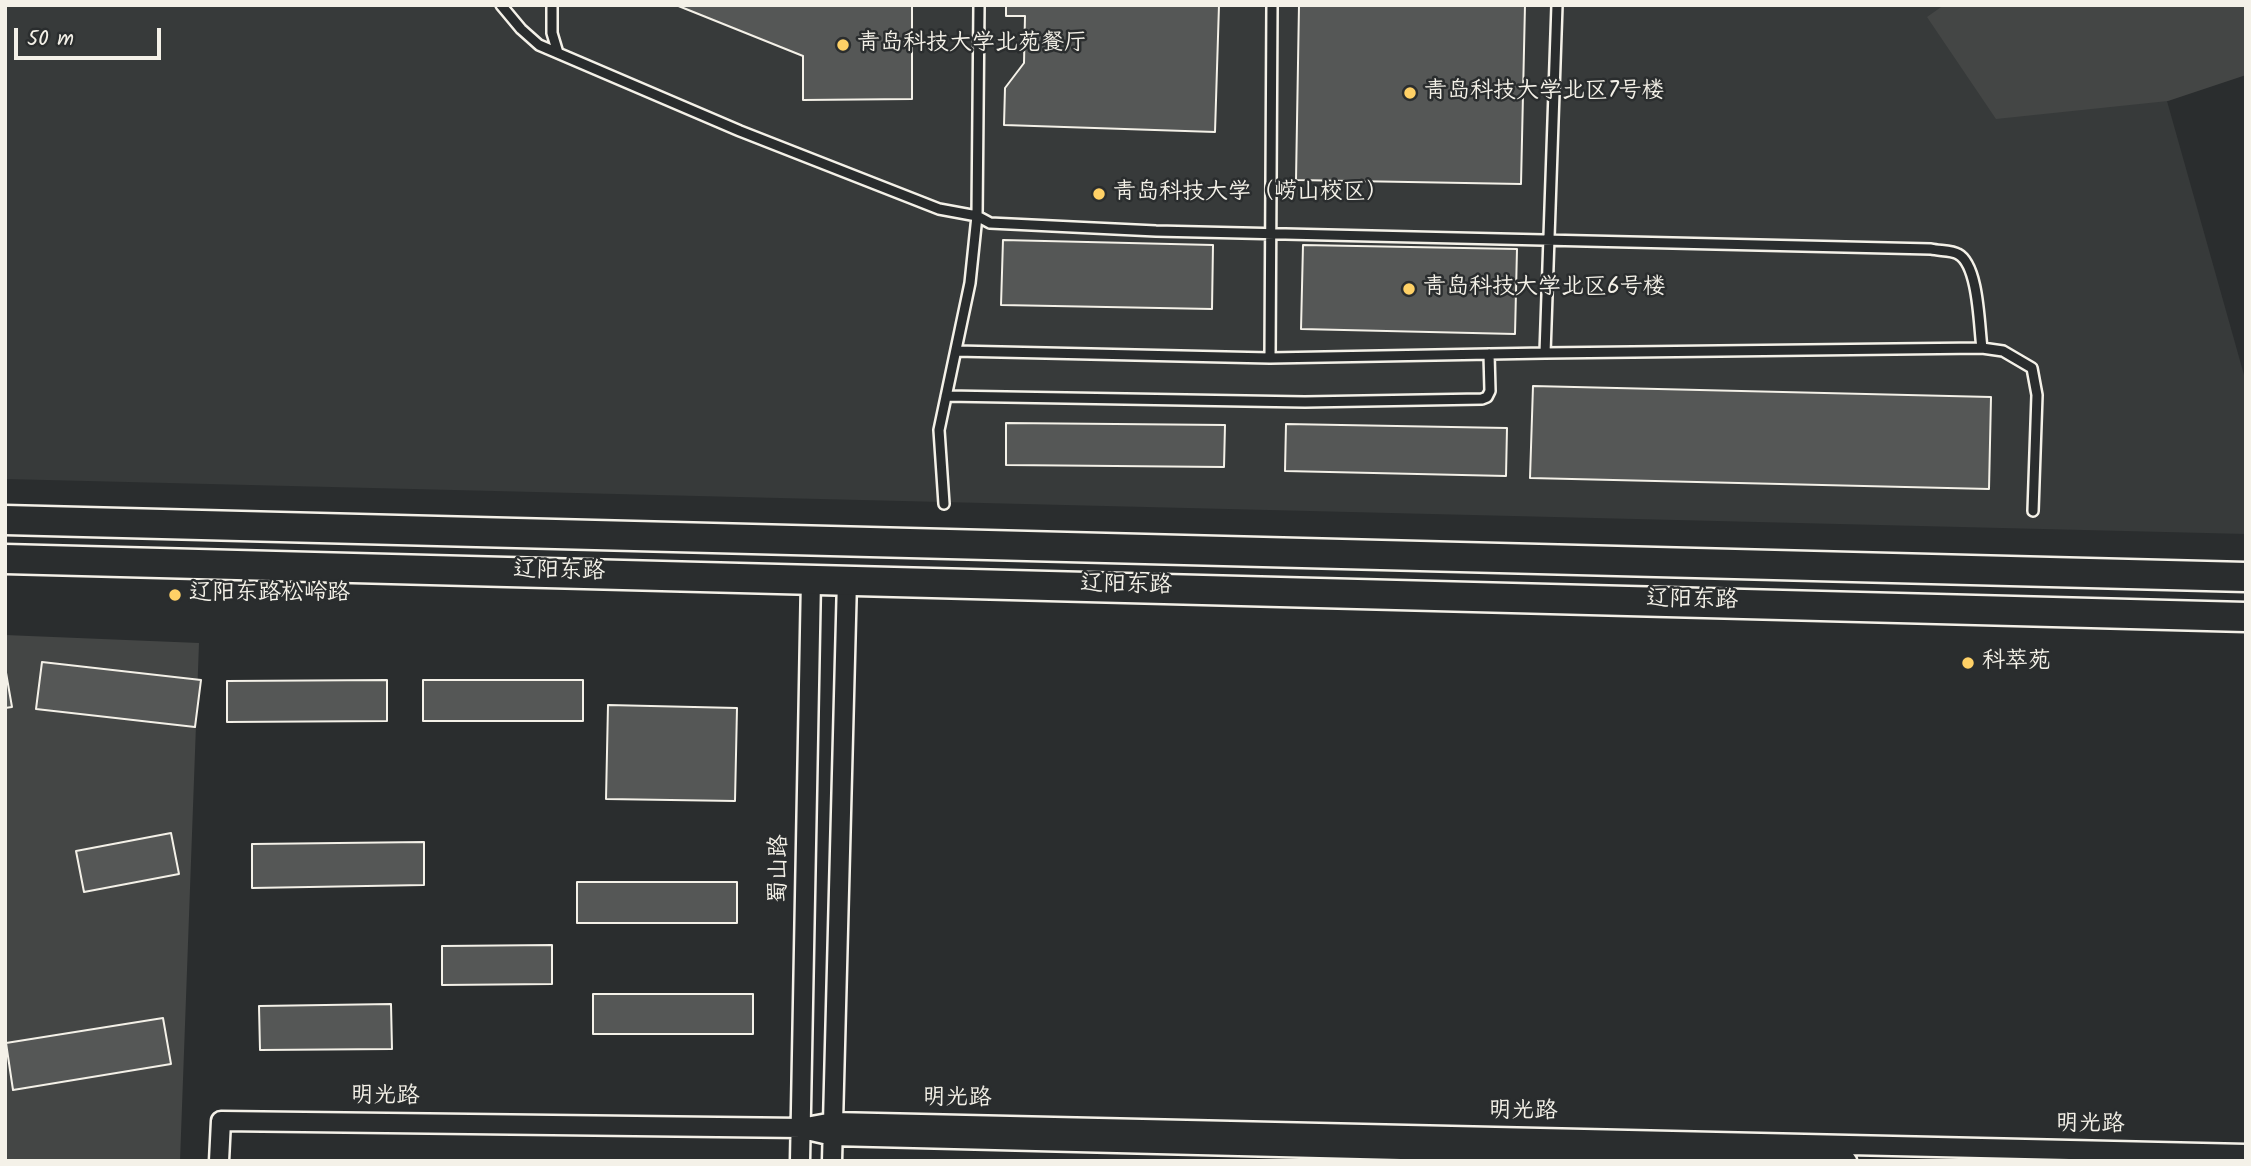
<!DOCTYPE html>
<meta charset="utf-8">
<style>
body{margin:0}
#map{position:relative;width:2251px;height:1166px;overflow:hidden;background:#2a2d2e;font-family:Kalam,sans-serif}
canvas{display:block}
.frame{position:absolute;inset:0;border:7px solid #f4f1e8;pointer-events:none}
.scale{position:absolute;left:14px;top:28px;width:147px;height:32px;box-sizing:border-box;border:4px solid #f4f1e8;border-top:0;padding-left:9px;font-size:21px;line-height:24px;white-space:nowrap;color:#f4f1e8;-webkit-text-stroke:5px #2a2d2e;paint-order:stroke}
</style>
<div id="map">
<canvas width="2251" height="1166"></canvas>
<div class="frame"></div>
<div class="scale">50 m</div>
</div>
<script>
const g = document.querySelector('canvas').getContext('2d');
g.lineJoin = 'round';
function fillPath(path, color) { g.fillStyle = color; g.fill(path, 'evenodd'); }
function trace(path, color, width, dash) { g.strokeStyle = color; g.lineWidth = width; g.lineCap = dash ? 'butt' : 'round'; g.setLineDash(dash || []); g.stroke(path); }
function drawText(font, color, halo, rows, align = 'center') {
  g.font = font + ' Kalam,"LXGW WenKai TC",sans-serif'; g.lineWidth = 5; g.setLineDash([]); g.textBaseline = 'middle'; g.strokeStyle = halo; g.fillStyle = color; for (const [text, x, y, turn = 0] of rows) {
    g.save(); g.translate(x, y); g.rotate((+turn || 0) * Math.PI / 180); g.textAlign = isNaN(turn) ? turn : align; if (halo) g.strokeText(text, 0, 0); g.fillText(text, 0, 0); g.restore();
  }
}
fillPath(new Path2D(`
 M5,5H2140L2246,382V534L5,479Z`), '#373a3a');
fillPath(new Path2D(`
 M1944,5H2246V75L2168,101L1996,119L1927,17Z
 M5,635L199,643L180,1161H5Z`), '#444645');
const building = new Path2D(`
 M676,5H912V99L803,100V56Z
 M1006,5H1219L1215,132L1004,125L1005,88L1024,63L1025,16H1006Z
 M1299,5H1525L1521,184L1296,180Z
 M1003,240L1213,245L1212,309L1001,305Z
 M1303,245L1517,249L1515,334L1301,329Z
 M1533,386L1991,397L1989,489L1530,478Z
 M1006,423L1225,425L1224,467L1006,465Z
 M1286,424L1507,428L1506,476L1285,471Z
 M42,662L201,680L195,727L36,709Z
 M5,667L12,707L5,708Z
 M387,680V721L227,722V681Z
 M423,680H583V721H423Z
 M608,705L737,708L735,801L606,799Z
 M171,833L179,874L84,892L76,851Z
 M424,842V885L252,888V844Z
 M577,882H737V923H577Z
 M552,945V984L442,985V946Z
 M593,994H753V1034H593Z
 M391,1004L392,1049L260,1050L259,1006Z
 M163,1018L171,1064L13,1090L6,1043Z`);
fillPath(building, '#555756');
trace(building, '#f4f1e8', 2);
const service = new Path2D(`
 M501,5L521,29L539,45L740,131L939,209L977,216L990,223L1156,231L1931,249C1939,251 1952,250 1958,254C1979,265 1979,327 1982,348
 M552,5V33L558,53
 M956,351L1270,358L1545,353L1557,5
 M1545,353L1982,348L2003,351L2032,368L2037,395L2033,511
 M1270,358L1272,5
 M946,396L1305,402L1482,399L1487,397L1490,391L1489,354
 M944,504L939,430L970,283L977,216L979,5`);
const minor = new Path2D(`
 M807,1130L833,1136L1847,1161
 M219,1161L221,1121L801,1128L833,1122L2246,1154
 M800,1161L811,579
 M832,1161L847,580`);
const primary = new Path2D(`
 M5,520L2246,577
 M5,559L2246,617`);
trace(service, '#f4f1e8', 14);
trace(minor, '#f4f1e8', 23);
trace(primary, '#f4f1e8', 33);
trace(service, '#2a2d2e', 9);
trace(minor, '#2a2d2e', 18);
trace(primary, '#2a2d2e', 28);
for (const [x, y, r, color] of [
 [843,45,7,"#ffd166"],
 [1410,93,7,"#ffd166"],
 [1099,194,7,"#ffd166"],
 [1409,289,7,"#ffd166"],
 [175,595,7,"#ffd166"],
 [1968,663,7,"#ffd166"]
]) { const dot = new Path2D(); dot.arc(x, y, r, 0, 2 * Math.PI); g.fillStyle = color; g.fill(dot); trace(dot, '#2a2d2e', 2.5); }
drawText('23px', '#f4f1e8', '#2a2d2e', [
 ["青岛科技大学北苑餐厅",857,45],
 ["青岛科技大学北区7号楼",1424,93],
 ["青岛科技大学（崂山校区）",1113,194],
 ["青岛科技大学北区6号楼",1423,289],
 ["辽阳东路松岭路",189,595],
 ["科萃苑",1982,663]
], 'left');
drawText('23px', '#f4f1e8', '#2a2d2e', [
 ["辽阳东路",559,573,1],
 ["辽阳东路",1126,587,1],
 ["辽阳东路",1692,602,1],
 ["蜀山路",781,869,-89],
 ["明光路",385,1098,1],
 ["明光路",957,1100,1],
 ["明光路",1523,1113,1],
 ["明光路",2090,1126,1]
]);
</script>
